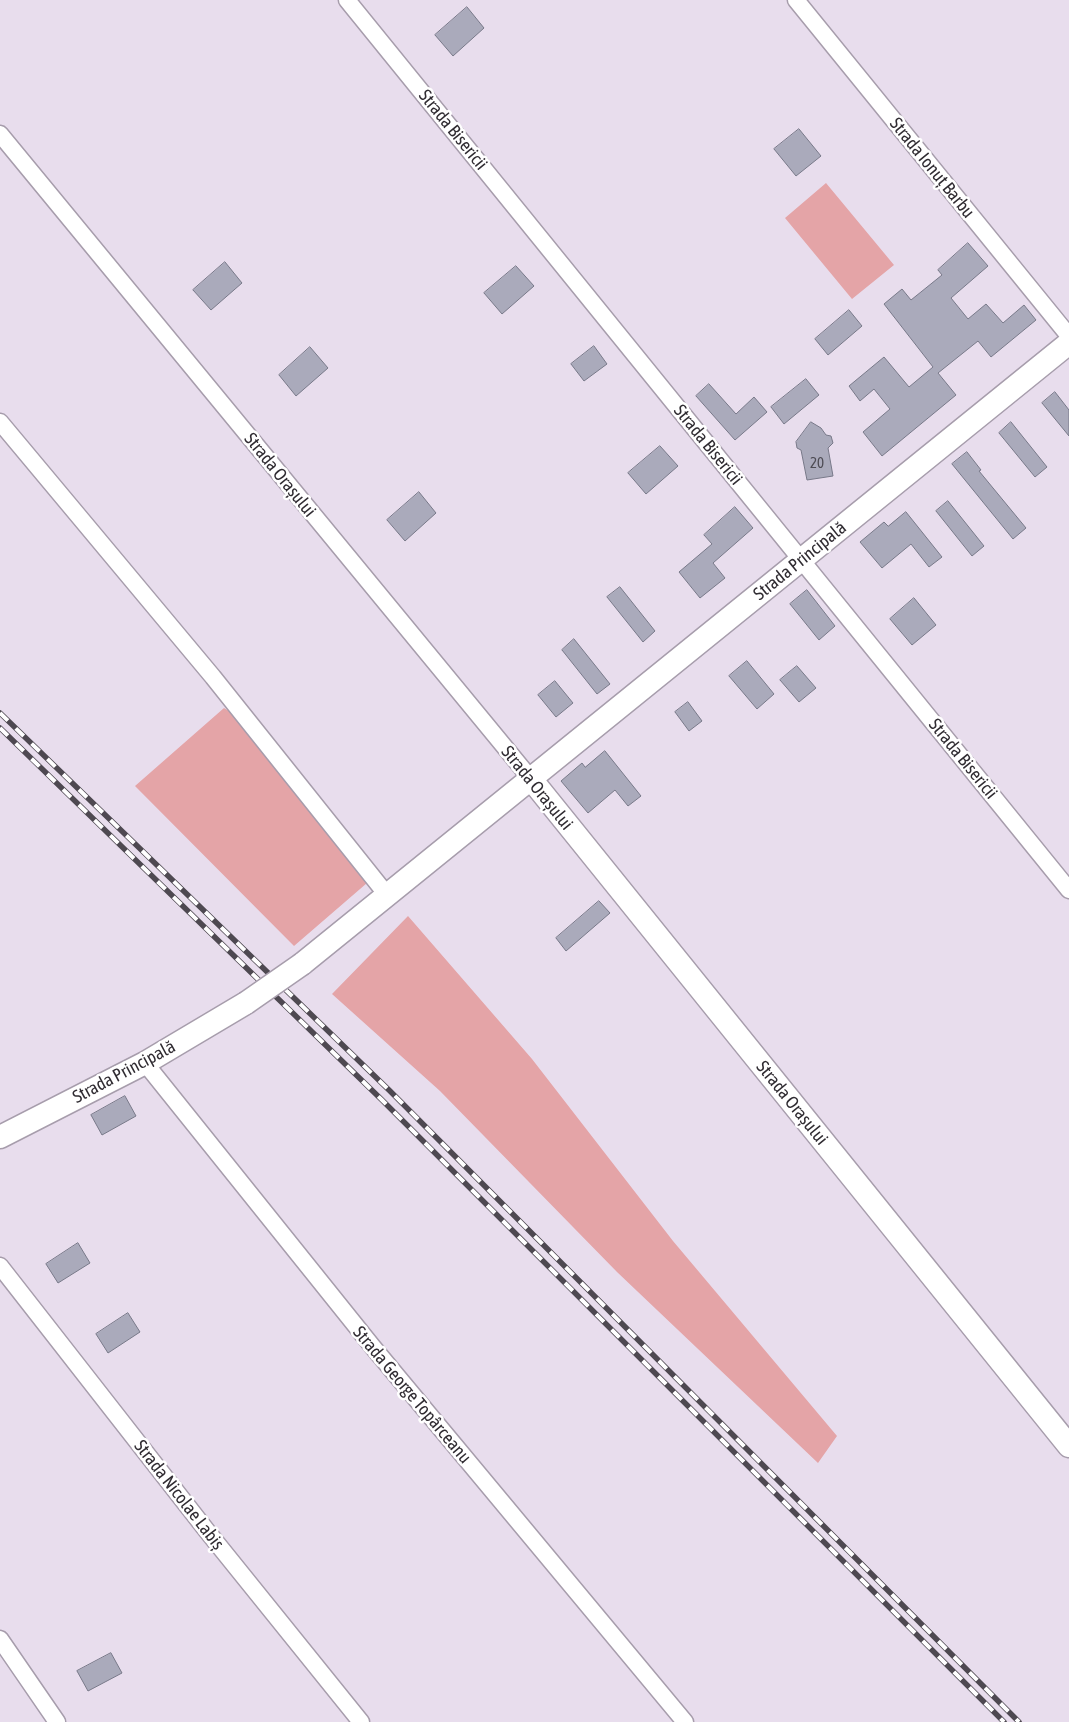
<!DOCTYPE html>
<meta charset="utf-8">
<style>
body{margin:0}
canvas{display:block;background:#e8dded}
</style>
<canvas width="1069" height="1722"></canvas>
<script>
const g = document.querySelector('canvas').getContext('2d');
g.lineJoin = 'round';
function fillPath(path, color) { g.fillStyle = color; g.fill(path, 'evenodd'); }
function trace(path, color, width, dash) { g.strokeStyle = color; g.lineWidth = width; g.lineCap = dash ? 'butt' : 'round'; g.setLineDash(dash || []); g.stroke(path); }
function drawText(font, color, halo, rows, align = 'center') {
  g.font = font + ' "Asap Condensed",sans-serif'; g.lineWidth = 5; g.setLineDash([]); g.textBaseline = 'middle'; g.strokeStyle = halo; g.fillStyle = color; for (const [text, x, y, turn = 0] of rows) {
    g.save(); g.translate(x, y); g.rotate((+turn || 0) * Math.PI / 180); g.textAlign = isNaN(turn) ? turn : align; if (halo) g.strokeText(text, 0, 0); g.fillText(text, 0, 0); g.restore();
  }
}
fillPath(new Path2D(`
 M826,183L894,265L852,299L785,218Z
 M224,708L229,711L367,883L294,946L135,786Z
 M408,916L532,1059L673,1241L837,1436L818,1463L617,1272L440,1091L332,994Z`), '#e4a4a7');
const building = new Path2D(`
 M467,7L484,28L453,56L435,35Z
 M799,129L821,156L796,176L774,149Z
 M968,243L988,266L951,298L968,319L986,304L1003,323L1024,305L1036,320L991,357L978,341L938,373L956,395L882,456L863,432L890,409L874,389L860,401L849,386L884,357L909,387L933,367L884,304L902,289L911,300L942,275L938,270Z
 M225,262L242,283L211,310L193,290Z
 M516,266L534,286L502,314L484,293Z
 M849,310L862,326L828,355L815,339Z
 M594,346L607,364L584,381L571,364Z
 M310,347L328,368L296,396L279,375Z
 M806,379L819,395L784,424L771,407Z
 M709,384L736,414L754,397L767,412L735,440L696,396Z
 M1055,392L1069,410V436L1042,403Z
 M811,422L821,428L826,435L831,436L833,443L828,448L833,476L807,480L801,450L797,448L796,442Z
 M1011,422L1047,467L1035,477L999,433Z
 M660,446L678,466L646,494L628,473Z
 M967,452L981,470L979,471L1026,528L1013,539L952,464Z
 M419,492L436,513L405,541L387,520Z
 M948,501L984,546L972,556L936,511Z
 M735,507L753,528L713,563L725,578L700,598L679,572L712,544L704,535Z
 M906,512L942,557L929,567L911,544L882,568L860,542L884,522L888,526Z
 M620,587L655,631L643,642L607,597Z
 M807,590L835,626L819,640L790,604Z
 M914,598L936,625L912,645L890,619Z
 M574,639L610,684L597,694L562,650Z
 M747,661L774,694L757,709L729,676Z
 M797,666L816,688L799,702L780,680Z
 M555,681L573,703L556,717L538,695Z
 M688,702L702,721L689,731L675,712Z
 M605,751L641,796L628,806L615,790L588,813L561,781L582,763L585,767Z
 M599,901L610,913L566,951L556,938Z
 M125,1096L136,1116L102,1135L91,1115Z
 M78,1243L90,1263L58,1283L46,1264Z
 M128,1313L140,1332L108,1353L96,1334Z
 M111,1653L122,1673L88,1691L77,1671Z`);
fillPath(building, '#aab');
trace(building, '#787989', 1);
const street = new Path2D(`
 M347,0L1069,890
 M796,0L1069,336
 M0,134L531,779
 M0,422L213,677L387,895
 M145,1063L372,1346L685,1722
 M0,1266L207,1531L361,1722
 M0,1639L57,1722`);
const secondary = new Path2D(`
 M531,779L1069,1446
 M302,964L1069,343
 M0,1137L145,1063L246,1003`);
trace(street, '#a79dac', 19);
trace(secondary, '#a79dac', 25);
trace(street, '#fff', 16);
trace(secondary, '#fff', 22);
const rail = new Path2D(`
 M0,713L390,1091L1019,1722
 M0,728L382,1100L1004,1722`);
trace(rail, '#4e4951', 5.5);
trace(rail, '#fff', 4, [11]);
const secondaryBridge = new Path2D(`
 M246,1003L302,964`);
trace(secondaryBridge, '#a79dac', 25, []);
trace(secondaryBridge, '#fff', 22);
drawText('15px', '#4e4c54', null, [
 ["20",817,463]
]);
drawText('18px', '#302c32', '#fff', [
 ["Strada Bisericii",453,130,51],
 ["Strada Ionuț Barbu",932,168,51],
 ["Strada Bisericii",708,445,51],
 ["Strada Orașului",280,475,51],
 ["Strada Principală",800,561,-39],
 ["Strada Bisericii",963,759,51],
 ["Strada Orașului",537,788,51],
 ["Strada Principală",124,1072,-28],
 ["Strada Orașului",792,1103,51],
 ["Strada George Topârceanu",412,1395,50],
 ["Strada Nicolae Labiș",179,1495,52]
]);
</script>
